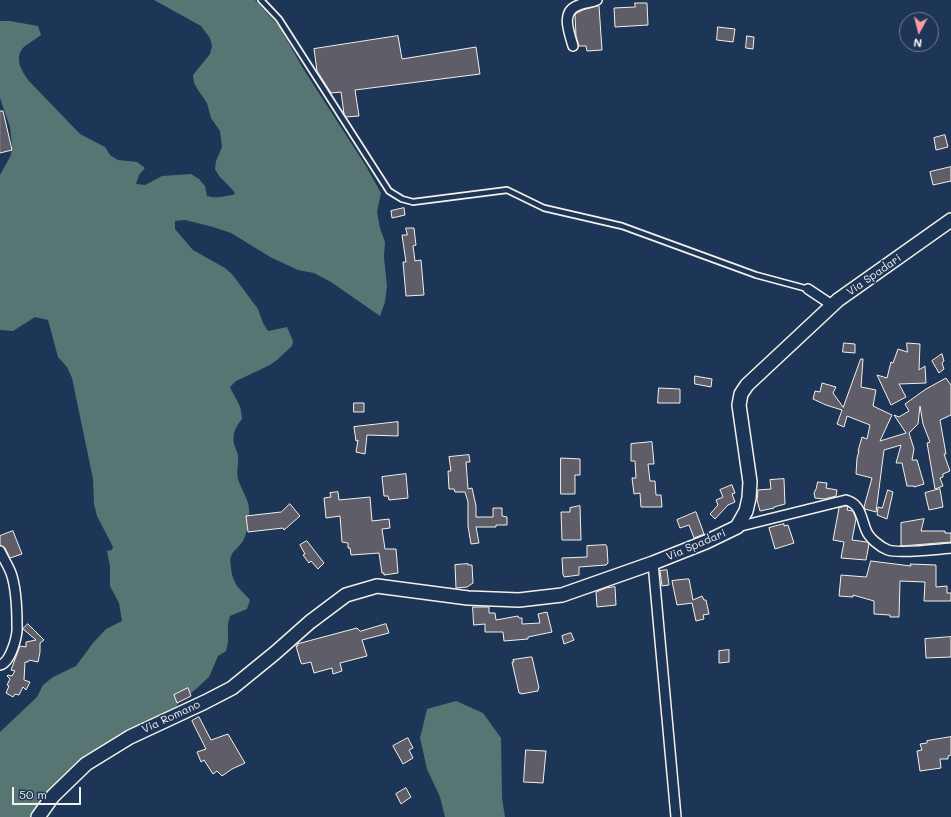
<!DOCTYPE html>
<style>
body{margin:0}
#map{position:relative;width:951px;height:817px;overflow:hidden;background:#1d3557;font-family:Mali,sans-serif}
canvas{display:block}
.north{position:absolute;left:899px;top:12px;width:40px;height:40px;box-sizing:border-box;background:#1d3557;border:1px solid #738091;border-radius:50%;rotate:187deg;font-size:11px;font-weight:700;line-height:16px;text-align:center;color:#f4f1e8}
.north::after{content:'';display:block;margin:auto;width:14px;height:18px;background:#ff9aa2;clip-path:polygon(50% 0,100% 100%,50% 72%,0 100%)}
.scale{position:absolute;left:12px;top:787px;width:69px;height:18px;box-sizing:border-box;border:2px solid #f4f1e8;border-top:0;padding-left:5px;font-size:12px;line-height:14px;white-space:nowrap;color:#f4f1e8;-webkit-text-stroke:3px #1d3557;paint-order:stroke}
</style>
<div id="map">
<canvas width="951" height="817"></canvas>
<div class="north">N</div>
<div class="scale">50 m</div>
</div>
<script>
const g = document.querySelector('canvas').getContext('2d');
g.lineJoin = 'round';
function fillPath(path, color) { g.fillStyle = color; g.fill(path, 'evenodd'); }
function trace(path, color, width, dash) { g.strokeStyle = color; g.lineWidth = width; g.lineCap = dash ? 'butt' : 'round'; g.setLineDash(dash || []); g.stroke(path); }
function drawText(font, color, halo, rows, align = 'center') {
  g.font = font + ' Mali,sans-serif'; g.lineWidth = 3.5; g.setLineDash([]); g.textBaseline = 'middle'; g.strokeStyle = halo; g.fillStyle = color; for (const [text, x, y, turn = 0] of rows) {
    g.save(); g.translate(x, y); g.rotate((+turn || 0) * Math.PI / 180); g.textAlign = isNaN(turn) ? turn : align; if (halo) g.strokeText(text, 0, 0); g.fillText(text, 0, 0); g.restore();
  }
}
fillPath(new Path2D(`
 M154,0H255L279,26L304,70L366,166L381,193L377,212L380,228L385,242L384,257L387,286L385,302L380,316L331,282L314,273L298,270L272,258L231,233L213,227L185,220L175,221V229L193,250L225,268L232,274L258,309L263,323L268,331L287,327L293,341L292,346L278,359L270,365L236,381L230,387C236,401 241,402 242,419C236,426 232,434 234,444C235,448 237,451 238,455C239,464 236,471 238,479C241,489 248,498 249,508C250,516 247,534 243,541C237,551 228,551 231,567C231,573 234,582 238,587C242,592 246,595 250,600L247,609L230,616C225,630 231,637 226,651L218,656L209,677L196,689L190,694L183,697L176,707L121,737L68,773L43,798L31,817H0V732L37,697L43,685L53,677L76,666L93,643L106,629L122,621L119,603L110,586V566L107,551L112,550L113,547L97,516L94,504L93,479L72,378L67,367L58,357L48,320L35,317L13,331L0,330V175L11,155L12,145L10,127L0,98V21H10L38,26L41,35C36,39 30,42 25,46C13,57 21,70 29,81L80,134L105,147L110,155L118,160L137,162L145,168L139,175L136,184L145,185L162,176L191,174L199,179L205,186L207,196C218,199 222,196 233,195L235,193L230,187L219,176L215,169L216,161L222,147L220,131L211,118L207,103L198,90L194,83L193,75L210,54L212,46L210,38L201,26Z
 M456,701L483,713L501,738L502,798L505,817H445L440,797L427,769L420,738L427,709Z`), '#577573');
const building = new Path2D(`
 M635,3H647L648,25L615,27L614,8L635,7Z
 M599,6L602,50L587,51L586,46H579L576,36L575,14L583,10Z
 M718,27L735,29L733,42L717,40Z
 M398,36L402,59L476,47L480,74L355,90L359,116L346,117L344,114L341,92L331,93L317,71L314,49Z
 M747,36L754,37L753,49L746,48Z
 M0,111H3L12,150L0,153Z
 M945,135L948,147L936,150L934,138Z
 M951,167V181L933,185L930,172Z
 M404,208L405,215L392,218L391,211Z
 M406,228H414L416,245L413,246L415,261L421,260L424,295L406,296L403,262H406L402,235H407Z
 M844,343L855,344V353L843,352Z
 M907,343L920,344L919,370L925,366L926,383L899,384L906,397L891,405L877,375L887,378L891,362L893,363L898,349L907,352Z
 M942,354L944,361L942,363L944,369L939,373L932,361Z
 M861,359H863L861,387L876,390L873,406L892,415L880,441L906,433L894,415L899,417L909,411L905,404L926,389L946,378L951,385V415L940,420L946,454H944L950,471L943,474V477L940,478L943,486L935,489L927,443L930,442L923,424L920,406L918,424L909,433L914,449L912,460H917L924,484L914,487V486H907L902,463H896L901,445L884,450L876,512L865,509L864,507L872,478L856,474L857,458L859,451H858L862,437L867,439L870,425L847,416L844,427L837,424L842,410L826,405L813,399L815,391L820,392L822,383L836,387L833,393L843,407Z
 M695,376L712,379L711,387L695,384Z
 M659,388L680,389V403H658Z
 M354,403H364V412H354Z
 M398,422V436L367,435L365,454L356,452L358,440L356,441L354,427Z
 M652,442L654,464H648L650,481H655L656,495H661L662,507H641L640,493L634,494L632,478H636L635,461H631V444Z
 M469,455L470,462H466L468,489L472,488L476,506V517H493V508H502V516L507,517V525H496V527H476L479,543L471,544L468,526V502L465,492H455L454,489H449L448,471H451L449,457Z
 M561,458L580,459V475H575V494H561Z
 M406,474L408,498L389,500L388,496H384L382,477Z
 M784,479L785,504L774,507V508L760,511L757,500L758,490L771,489L770,480Z
 M818,482L827,483L826,488L837,490L836,496L824,499L815,498L814,493L816,489Z
 M732,485L735,493L732,494L735,502L728,505L715,519L710,514L718,505L716,500L723,497L720,490Z
 M940,489L943,507L929,510L925,493Z
 M888,490L893,492L887,519L877,515L878,507L882,508Z
 M338,492L339,500L370,497L372,521L389,519L390,528L382,529L385,549H396L398,573L384,575V573H382L379,553L351,555L350,548H348V543L342,542L340,516L326,518L324,498L331,497L330,493Z
 M290,504L300,516L284,530L283,528L248,532L246,516L281,512Z
 M580,506L581,540H562L561,512H570V508Z
 M846,506L848,507L847,510L853,511L856,519L852,540L867,542L869,544L866,560L841,558L844,542L833,540L839,508Z
 M696,512L704,534L694,538L689,525L680,528L677,520Z
 M924,519L921,531H945V533H951V542L901,546V523Z
 M784,524V526L788,525L794,543L775,549L769,528Z
 M13,531L22,554L10,558L5,548L0,545V536Z
 M307,541L324,563L318,569L311,561L309,563L303,555L305,554L300,545Z
 M606,545L607,547L608,563L606,565L579,567V575L564,577V576L563,575L562,558L587,557V546Z
 M871,561L911,566L910,564L936,565V587L947,586V593H951V601H924L925,582L900,581L899,617H890V615L874,614V601L853,595V597L839,596L841,575L866,577Z
 M468,564V565H472L473,583L467,587L456,588L455,565Z
 M667,570L669,585L662,586L660,571Z
 M686,579H689L693,600L702,596L704,600H706L709,614L703,615L704,619L696,621L692,603L677,605L672,581Z
 M615,587L616,605L597,607L596,592L606,588Z
 M473,607H489V613H495L496,620L518,616L519,618H522V624L540,623L538,614L547,612L552,632L528,637V639L504,641L503,632H485V624L474,625Z
 M28,624L44,640L40,643V652L38,662L29,660L28,662H25L24,680L30,682L26,690L23,687L19,695L15,694L13,697L6,693L9,686L7,685L10,679L7,676L8,675L12,676L15,671L11,670L20,646L26,647V642L36,640L23,629Z
 M386,624L389,633L362,640L367,656L340,663L342,671L333,674L332,668L314,673L311,662L302,664L301,663L296,646H298L297,644L357,628L360,631Z
 M571,633L574,640L564,644L562,636Z
 M951,637V657L926,658L925,639Z
 M729,650V662L719,663V651Z
 M530,657H532L539,688L538,689V691L521,694V693H519L512,662H514L513,660Z
 M188,688L191,696L177,703L174,695Z
 M199,717L211,740L228,734L245,763L232,769L222,776L217,771L213,774L204,760L201,762L197,752L206,749L192,721Z
 M951,737V755L948,756V759H940L941,768L920,771L917,751L922,750L920,744L927,743V741Z
 M408,738L413,748L409,750L413,758L403,764L393,746Z
 M526,750L546,751L543,783L524,782Z
 M406,788L411,797L401,804L396,794Z`);
fillPath(building, '#5e5d68');
trace(building, '#f4f1e8', 1);
const lane = new Path2D(`
 M261,0L279,19L389,191L402,199L413,202L507,190L544,208L622,226L756,275L808,289`);
const street = new Path2D(`
 M573,46C569,32 560,11 579,5C585,2 591,3 597,0
 M808,289L832,305
 M737,527L846,500C861,504 861,518 866,530C869,538 880,547 888,550C899,554 938,549 951,548
 M0,551C3,558 8,565 11,573C16,587 17,609 17,625C18,635 11,662 0,665
 M653,563L676,817`);
const secondary = new Path2D(`
 M38,817L53,796L86,764L130,737L205,702L232,688L275,653L310,622L346,595L377,586L468,598L519,600L562,595L653,563L706,542L737,527L746,511L749,498L750,482L739,405L741,394L747,385L838,300L951,220`);
trace(lane, '#f4f1e8', 8);
trace(street, '#f4f1e8', 12);
trace(secondary, '#f4f1e8', 16);
trace(lane, '#1d3557', 4.5);
trace(street, '#1d3557', 9);
trace(secondary, '#1d3557', 13);
drawText('11px', '#f4f1e8', '#1d3557', [
 ["Via Spadari",874,275,-35],
 ["Via Spadari",696,545,-23],
 ["Via Romano",171,717,-25]
]);
</script>
